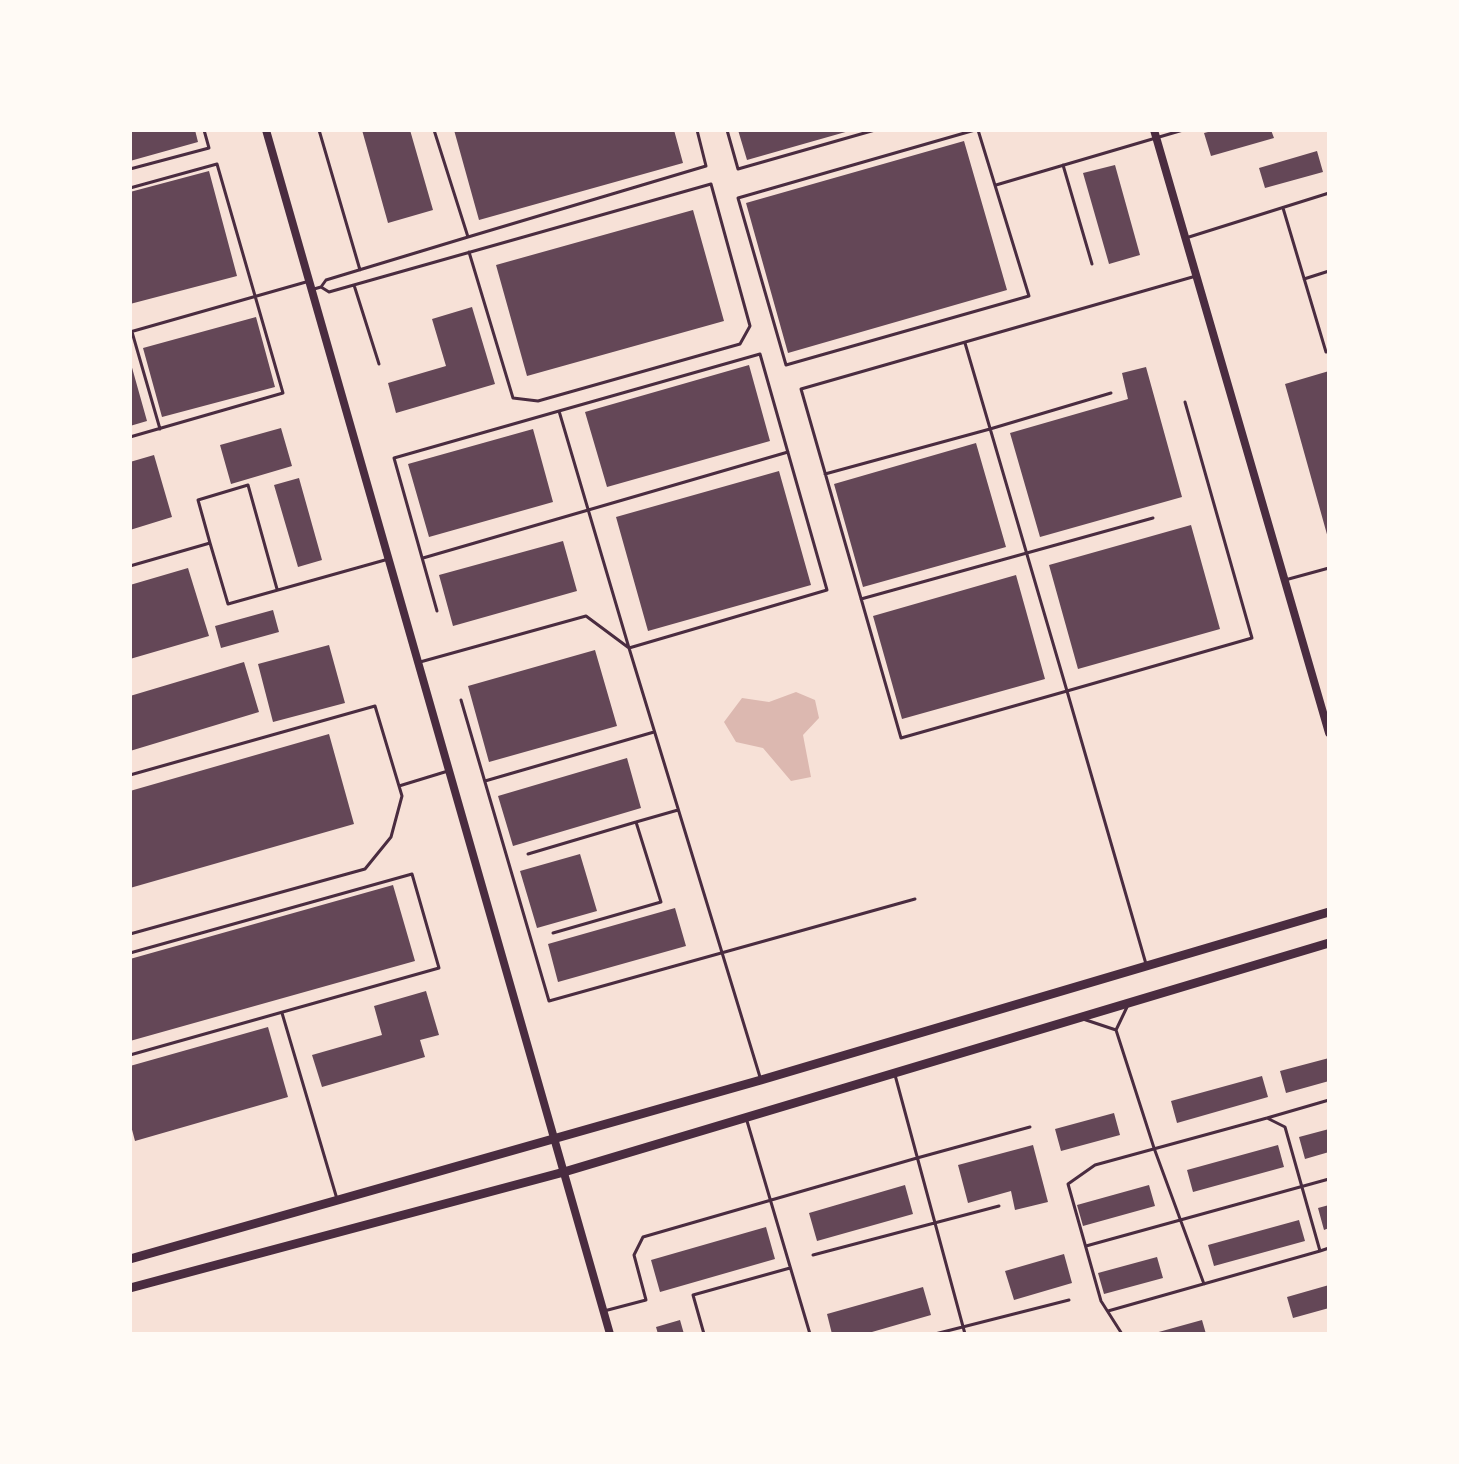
<!DOCTYPE html>
<style>
body{margin:0}
#map{position:relative;width:1459px;height:1464px;overflow:hidden;background:#f7e1d7;font-family:"PT Sans",sans-serif}
canvas{display:block}
.frame{position:absolute;inset:0;border:132px solid #fffaf5;pointer-events:none}
</style>
<div id="map">
<canvas width="1459" height="1464"></canvas>
<div class="frame"></div>
</div>
<script>
const g = document.querySelector('canvas').getContext('2d');
g.lineJoin = 'round';
function fillPath(path, color) { g.fillStyle = color; g.fill(path, 'evenodd'); }
function trace(path, color, width, dash) { g.strokeStyle = color; g.lineWidth = width; g.lineCap = dash ? 'butt' : 'round'; g.setLineDash(dash || []); g.stroke(path); }
fillPath(new Path2D(`
 M796,692L815,700L819,718L803,735L811,777L791,781L763,748L736,742L724,722L742,698L769,702Z`), '#dcb8b0');
fillPath(new Path2D(`
 M130,130H195L198,142L130,161Z
 M362,130H410L433,210L388,223Z
 M454,130H674L683,163L479,220Z
 M738,130H848L849,131L747,160Z
 M1216,130H1271L1274,138L1211,156L1204,133Z
 M964,141L1007,290L788,353L746,203Z
 M1317,151L1323,172L1265,188L1259,168Z
 M1115,165L1140,255L1109,264L1083,173Z
 M209,171L237,276L130,304V192Z
 M693,210L724,321L527,376L496,265Z
 M472,307L495,384L396,413L388,383L446,366L432,319Z
 M256,317L275,387L162,417L143,348Z
 M131,364L147,421L130,426V365Z
 M749,365L770,441L607,487L585,412Z
 M1146,367L1182,497L1040,537L1010,433L1128,399L1122,373Z
 M1329,371V538H1328L1285,384Z
 M281,428L292,466L231,484L220,445Z
 M533,429L553,502L429,537L408,464Z
 M976,443L1006,547L863,587L834,484Z
 M154,455L172,517L130,530V462Z
 M779,471L811,585L648,631L616,517Z
 M299,478L322,560L298,567L274,485Z
 M1191,525L1220,629L1078,669L1049,565Z
 M563,541L577,591L453,626L439,575Z
 M188,568L209,636L130,659V585Z
 M1016,575L1045,679L902,719L873,616Z
 M273,610L279,632L221,648L215,626Z
 M329,645L345,703L273,722L258,664Z
 M595,650L617,726L489,762L468,686Z
 M244,662L259,712L130,751V696Z
 M329,734L354,824L130,888V791Z
 M627,758L641,808L513,846L498,796Z
 M580,854L597,911L537,928L520,871Z
 M393,885L415,961L130,1041V959Z
 M675,908L686,946L558,982L548,944Z
 M426,991L439,1035L420,1040L425,1057L322,1087L312,1055L382,1035L374,1006Z
 M268,1027L288,1097L135,1141L130,1122V1066Z
 M1329,1058V1081L1286,1093L1280,1071Z
 M1262,1076L1268,1097L1177,1123L1171,1101Z
 M1114,1113L1120,1135L1061,1151L1055,1129Z
 M1329,1129V1152L1305,1159L1299,1137Z
 M1033,1145L1048,1202L1015,1210L1011,1191L968,1203L958,1165Z
 M1278,1145L1284,1167L1193,1192L1187,1170Z
 M905,1185L913,1214L817,1241L809,1213Z
 M1149,1185L1155,1206L1083,1226L1077,1205Z
 M1329,1205V1228L1324,1230L1318,1208Z
 M1299,1220L1305,1241L1214,1266L1208,1245Z
 M766,1227L775,1259L660,1292L651,1260Z
 M1064,1254L1072,1283L1014,1300L1005,1271Z
 M1157,1257L1163,1278L1104,1294L1098,1273Z
 M1329,1285V1308L1293,1318L1287,1297Z
 M923,1287L931,1315L865,1334H832L827,1314Z
 M680,1320L684,1334H658L656,1327Z
 M1202,1320L1206,1334H1155V1333Z`), '#644757');
trace(new Path2D(`
 M319,130L360,270
 M434,130L468,237L706,166L697,130
 M727,130L738,169L875,130
 M975,130L738,198L786,365L1029,296L978,130
 M1063,165L1092,264
 M130,169L209,148L204,130
 M996,185L1183,130
 M130,188L217,164L283,393L130,437
 M1283,208L1326,352L1329,351
 M1189,237L1329,193
 M1304,279L1329,271
 M354,285L379,364
 M321,287L329,292L711,184L750,326L740,344L538,401L513,398L469,252
 M314,289L321,287L326,280L468,237
 M130,332L306,282
 M132,332L160,429
 M965,343L1067,691L1252,638L1185,402
 M825,474L990,429L1111,393
 M210,543L198,500L248,485L277,589
 M423,558L788,452
 M130,566L210,543L228,604L385,560
 M1285,580L1329,568
 M861,599L1153,518
 M437,611L394,458L559,411
 M420,662L586,616L629,648L827,590L760,354L559,411L629,648L760,1077
 M461,700L549,1001L915,899
 M130,775L375,706L399,786
 M485,781L654,732
 M528,854L636,822
 M553,933L661,902L636,822L678,810
 M130,934L365,869L391,837L402,796L399,786L448,771
 M130,953L412,874L439,968L130,1055
 M1146,964L1067,691L901,738L801,389L1196,276
 M282,1013L337,1199
 M1083,1019L1116,1030L1127,1007
 M1116,1030L1154,1148L1204,1284
 M895,1075L965,1334
 M1267,1118L1329,1100
 M747,1121L810,1334
 M1086,1246L1329,1179
 M813,1255L999,1206
 M604,1311L646,1300L634,1255L643,1237L917,1158L1030,1127
 M1108,1311L1320,1251
 M704,1334L693,1295L790,1268
 M935,1334L1069,1300
 M1122,1334L1101,1301L1068,1184L1095,1165L1267,1118L1285,1127L1320,1251L1329,1248`), '#4a2c40', 3);
trace(new Path2D(`
 M266,130L610,1334
 M1154,130L1329,733`), '#4a2c40', 8);
trace(new Path2D(`
 M130,1259L761,1080L1329,912
 M130,1288L564,1172L1329,943`), '#4a2c40', 9);
</script>
